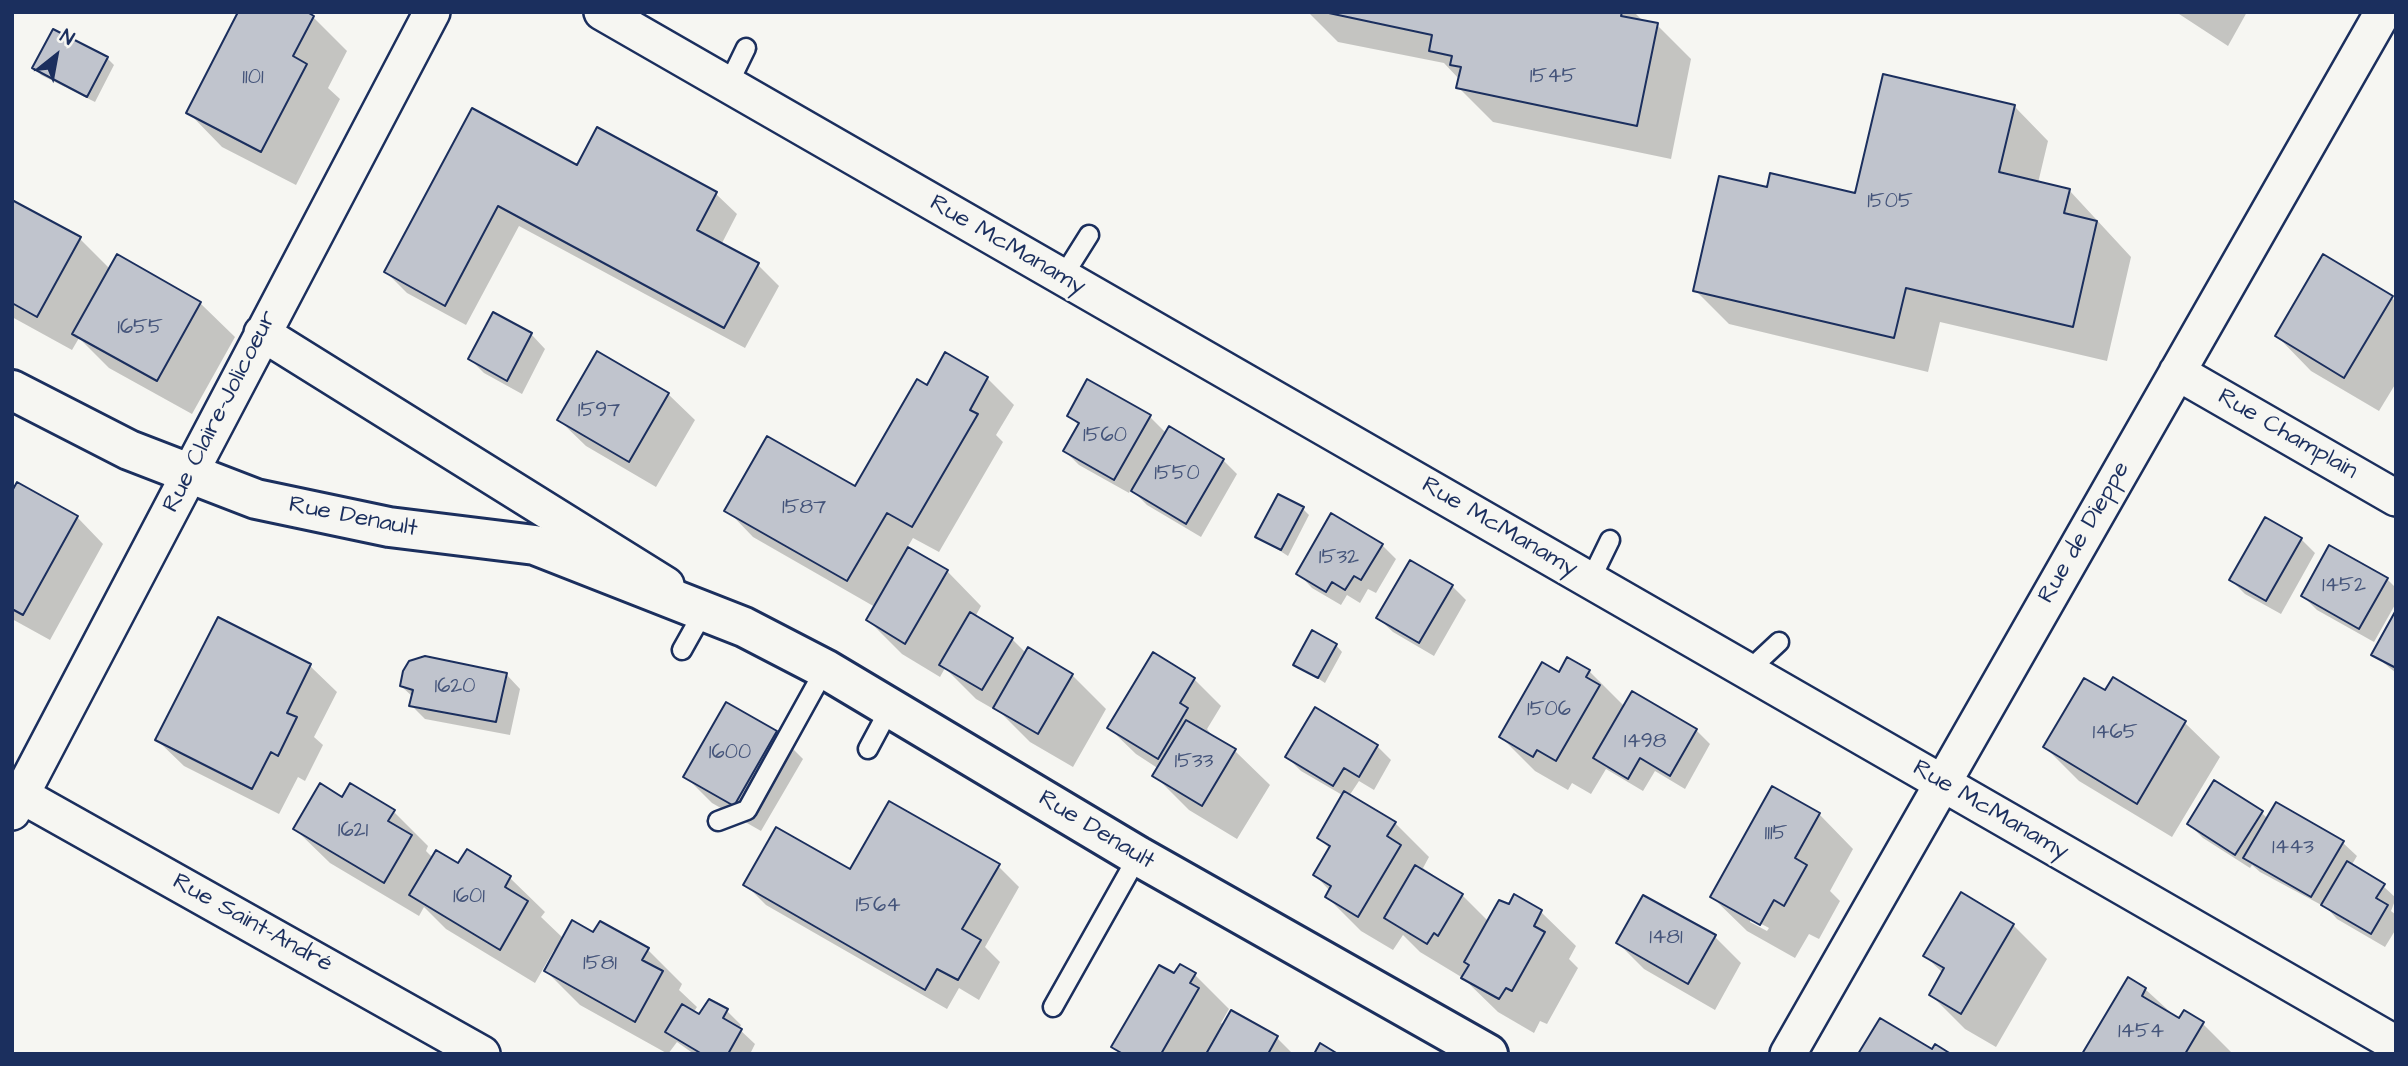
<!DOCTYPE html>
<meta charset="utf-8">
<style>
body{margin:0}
#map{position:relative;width:2408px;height:1066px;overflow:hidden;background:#f6f6f2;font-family:"Architects Daughter",sans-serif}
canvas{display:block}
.frame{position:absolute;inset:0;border:14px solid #1b2f5e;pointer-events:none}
.north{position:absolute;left:21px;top:21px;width:70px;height:70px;-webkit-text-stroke:5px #f6f6f2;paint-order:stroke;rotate:31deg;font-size:19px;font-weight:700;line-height:28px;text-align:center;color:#1b2f5e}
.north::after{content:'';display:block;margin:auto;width:24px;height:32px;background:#1b2f5e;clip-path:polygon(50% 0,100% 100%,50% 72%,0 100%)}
</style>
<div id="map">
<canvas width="2408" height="1066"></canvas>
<div class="frame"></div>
<div class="north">N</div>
</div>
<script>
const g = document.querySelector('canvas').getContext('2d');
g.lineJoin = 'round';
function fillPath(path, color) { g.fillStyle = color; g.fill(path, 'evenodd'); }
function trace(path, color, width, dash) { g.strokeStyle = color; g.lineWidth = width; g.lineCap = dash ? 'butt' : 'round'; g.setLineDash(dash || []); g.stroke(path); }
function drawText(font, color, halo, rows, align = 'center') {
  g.font = font + ' "Architects Daughter",sans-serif'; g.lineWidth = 5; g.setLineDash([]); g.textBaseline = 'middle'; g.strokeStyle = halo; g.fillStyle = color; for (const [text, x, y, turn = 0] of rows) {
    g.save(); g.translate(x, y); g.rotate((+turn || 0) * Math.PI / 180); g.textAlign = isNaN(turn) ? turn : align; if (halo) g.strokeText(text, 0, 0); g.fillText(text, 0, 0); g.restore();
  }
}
fillPath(new Path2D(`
 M1308,12H1634L1644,22L1657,25L1691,59L1671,159L1493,122L1458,87L1460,80L1444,63L1338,42Z
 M2176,12H2247L2228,46Z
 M313,17L347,51L328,88L340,99L296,185L222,147L188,112Z
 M107,58L114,65L95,102L41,75L35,68Z
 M2014,106L2048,141L2038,183L2069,190L2131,257L2107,361L1940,322L1928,372L1729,324L1695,290L1768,190L1856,196Z
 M473,111L577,168L598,130L716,194L737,214L721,245L758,265L779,286L745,348L519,226L466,325L407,293L386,272Z
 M12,201L80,239L110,269L200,303L235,337L192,414L109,368L79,338L72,350L12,317Z
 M2324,257L2396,301V383L2379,411L2311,371L2277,336Z
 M494,314L531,334L545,349L522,394L484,373L470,359Z
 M987,378L1014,405L996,435L1003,442L939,552L913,538L907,548L947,571L981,606L975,617L1012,639L1026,653L1072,675L1106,709L1073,767L1030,742L1002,714L976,699L945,668L940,677L902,654L868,620L875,607L753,537L727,510L856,488L927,387Z
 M668,394L695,420L656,487L586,446L559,420Z
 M1069,415L1150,417L1166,433L1223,460L1237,474L1201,537L1147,505L1131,489L1129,493L1079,465L1065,451L1079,426Z
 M12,494L77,517L103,544L50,640L12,619Z
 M1303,509L1309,515L1288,556L1257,536Z
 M2301,539L2315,553L2281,614L2245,594L2231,580Z
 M1382,545L1396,559L1376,593L1368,589L1360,603L1347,595L1341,605L1312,588L1298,573Z
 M2387,579L2396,588V603L2374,642L2317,610L2303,596Z
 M1452,586L1466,600L1434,656L1393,632L1378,618Z
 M2396,613V673L2373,654Z
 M218,620L310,666L337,692L314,737L323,745L305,781L298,777L279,814L184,766L157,740Z
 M1336,645L1342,652L1325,683L1296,664Z
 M1153,654L1194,679L1221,706L1207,729L1213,737L1235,751L1270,785L1237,839L1189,810L1155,776L1159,769L1136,754L1109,728Z
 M1589,671L1625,707L1696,730L1710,744L1685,789L1655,771L1643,791L1606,769L1591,794L1572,783L1568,790L1535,771L1501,737Z
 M506,674L520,689L510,735L425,719L411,705L413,697L401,686Z
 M2113,679L2185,723L2220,757L2172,837L2079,781L2045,747L2105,693Z
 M776,732L803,759L761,831L712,803L685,776Z
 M1377,746L1391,760L1374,790L1359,781L1349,796L1395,823L1429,857L1423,868L1462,895L1489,922L1509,907L1515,897L1541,912L1576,946L1569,959L1578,968L1547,1024L1540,1021L1534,1033L1498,1012L1463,978L1420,952L1403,935L1393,950L1361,931L1327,897L1330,891L1315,875L1330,849L1319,838L1344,796L1301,771L1287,757Z
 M351,786L394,812L428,846L426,851L433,858L510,878L545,912L541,917L564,939L594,934L648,950L682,984L679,990L697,1007L693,1013L700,1017L727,1011L741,1025L739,1029L755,1044L750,1054H694L677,1042L668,1054L580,1005L546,971L556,952L554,950L535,983L446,929L424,907L419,916L330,863L295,829L343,799Z
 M2262,813L2268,819L2342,842L2357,856L2351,866L2383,886L2396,898L2391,911L2396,915V929L2385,947L2337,919L2327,908L2260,872L2252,865L2250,868L2203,838L2189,824Z
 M1819,814L1853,849L1830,891L1840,901L1819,939L1809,934L1795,958L1747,931L1712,897ZM1750,918L1769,928L1767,931L1750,922Z
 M998,866L1019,887L985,947L1000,962L979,1000L959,988L947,1009L766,905L745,884L851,872Z
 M1644,897L1715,937L1741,963L1715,1010L1644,969L1618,943Z
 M2013,925L2047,959L1996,1047L1965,1029L1931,995L1943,973L1925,956Z
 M1175,975H1195L1229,1009L1221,1023L1224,1025L1232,1012L1277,1038L1293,1054H1121L1113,1046Z
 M2145,989L2180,1021L2203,1024L2233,1054H2084Z`), '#0003');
const building = new Path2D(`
 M238,12H307L314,16L293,56L307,64L261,152L186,113Z
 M1324,12H1622L1621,16L1658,23L1637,126L1456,88L1461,67L1450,65L1452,56L1429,51L1432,35Z
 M53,29L108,57L87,97L32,68Z
 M1883,74L2015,105L1999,172L2070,189L2064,213L2097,221L2073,327L1906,288L1894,338L1693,291L1719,176L1767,187L1770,173L1855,193Z
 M472,108L577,165L597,127L717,192L697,230L759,263L724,328L498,206L445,306L384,272Z
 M12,200L81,237L37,317L12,303Z
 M117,254L201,302L157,381L72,334Z
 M2323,254L2393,296L2344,378L2275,336Z
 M493,312L532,333L507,381L468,359Z
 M597,351L669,393L629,462L557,420Z
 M945,352L988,377L970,410L978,414L912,527L887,513L847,581L724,511L767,436L855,486L917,379L927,385Z
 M1087,379L1151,415L1114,480L1063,451L1079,423L1067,416Z
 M1169,426L1224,459L1186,524L1131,491Z
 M17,482L78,516L23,615L12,609V491Z
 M1278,494L1304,507L1281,550L1255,537Z
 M1331,513L1383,544L1361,580L1354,576L1345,590L1332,582L1326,592L1296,574Z
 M2265,517L2302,538L2266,601L2229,580Z
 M2329,545L2388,578L2359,629L2301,596Z
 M908,547L948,570L905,644L866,620Z
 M1410,560L1453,585L1419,643L1376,618Z
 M2396,610V668L2371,655Z
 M970,612L1013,638L982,690L939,665Z
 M218,617L311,664L287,713L297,717L278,756L271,752L252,789L155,740Z
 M1312,630L1337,644L1318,678L1293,665Z
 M1028,647L1073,674L1038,734L993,708Z
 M1153,652L1195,678L1180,703L1188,708L1158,759L1107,728Z
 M425,656L507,673L496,722L409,706L413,690L400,686L403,671L409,661Z
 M1567,657L1590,670L1586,677L1600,685L1556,761L1537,750L1533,757L1499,737L1542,662L1559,672Z
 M2113,677L2186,721L2137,804L2043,747L2084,678L2105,690Z
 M1632,691L1697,729L1670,776L1640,758L1628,779L1593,758Z
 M726,702L777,731L734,806L683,777Z
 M1315,707L1378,745L1359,777L1344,768L1333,786L1285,757Z
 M1186,720L1236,749L1202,806L1152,776Z
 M2214,780L2263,811L2235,855L2187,824Z
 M320,783L342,797L350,783L395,810L388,821L412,835L384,883L293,829Z
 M1772,786L1820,813L1795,858L1807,865L1784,906L1774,900L1760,925L1710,897Z
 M1344,791L1396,822L1387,836L1401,845L1358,917L1325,897L1331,886L1313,875L1330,846L1317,838Z
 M889,801L1000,864L962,929L981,940L958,980L937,969L925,990L743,885L776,827L850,869Z
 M2276,802L2344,841L2311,897L2243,858Z
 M467,849L511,876L505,887L528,901L500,950L409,895L436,850L458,863Z
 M2347,861L2385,884L2376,898L2388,905L2371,934L2321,905Z
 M1415,865L1463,894L1438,936L1434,933L1427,944L1384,918Z
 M1961,892L2014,924L1961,1014L1929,995L1944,968L1923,956Z
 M1514,894L1542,910L1534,926L1545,932L1512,991L1506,988L1499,999L1461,978L1469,965L1464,962L1499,900L1509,904Z
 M1643,895L1716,935L1688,984L1616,943Z
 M572,920L593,932L600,921L649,948L642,960L663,971L635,1022L544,971Z
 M1180,964L1196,973L1190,983L1199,988L1161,1054H1123L1111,1047L1159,965L1174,973Z
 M2128,977L2146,988L2142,996L2179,1018L2184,1010L2204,1022L2185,1054H2082Z
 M709,999L728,1009L723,1018L742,1029L728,1054H702L665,1032L682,1004L699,1014Z
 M1231,1010L1278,1036L1268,1054H1206Z
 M1880,1018L1932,1049L1935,1044L1951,1054H1858Z
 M1320,1043L1338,1054H1314Z`);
fillPath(building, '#c0c4cd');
trace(building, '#1b2f5e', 2);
const lane = new Path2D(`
 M728,85L746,48
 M1062,278L1089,235
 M1590,581L1610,540
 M682,650L705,609
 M1748,671L1779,642
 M868,749L890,708
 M718,821L747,810L825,669
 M1053,1007L1138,856`);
const street = new Path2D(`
 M602,12L2396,1044
 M262,333L666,585
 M2177,372L2396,498
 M21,795L482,1054
 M12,812L432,12
 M1788,1054L2383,12`);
const secondary = new Path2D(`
 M12,390L129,450L256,499L389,527L535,545L744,627L825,669L1138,856L1488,1054`);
trace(lane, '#1b2f5e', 23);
trace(street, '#1b2f5e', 40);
trace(secondary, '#1b2f5e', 44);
trace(lane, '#f6f6f2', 18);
trace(street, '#f6f6f2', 35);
trace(secondary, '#f6f6f2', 38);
drawText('21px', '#44547a', null, [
 ["1545",1553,78],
 ["1101",253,79],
 ["1505",1890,203],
 ["1655",140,329],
 ["1597",599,412],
 ["1560",1105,437],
 ["1550",1177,475],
 ["1587",804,509],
 ["1532",1339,559],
 ["1452",2344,587],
 ["1620",455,688],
 ["1506",1549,711],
 ["1465",2115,734],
 ["1498",1645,743],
 ["1600",730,754],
 ["1533",1194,763],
 ["1621",353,832],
 ["1115",1776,835],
 ["1443",2293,849],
 ["1601",469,898],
 ["1564",878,907],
 ["1481",1666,939],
 ["1581",600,965],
 ["1454",2141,1033]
]);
drawText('24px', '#1b2f5e', '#f6f6f2', [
 ["Rue McManamy",1007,246,30],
 ["Rue Claire-Jolicoeur",221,412,-63],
 ["Rue Champlain",2287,435,30],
 ["Rue Denault",353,518,11],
 ["Rue McManamy",1499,528,30],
 ["Rue de Dieppe",2085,533,-60],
 ["Rue McManamy",1990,811,30],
 ["Rue Denault",1096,831,31],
 ["Rue Saint-André",252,924,29]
]);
</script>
